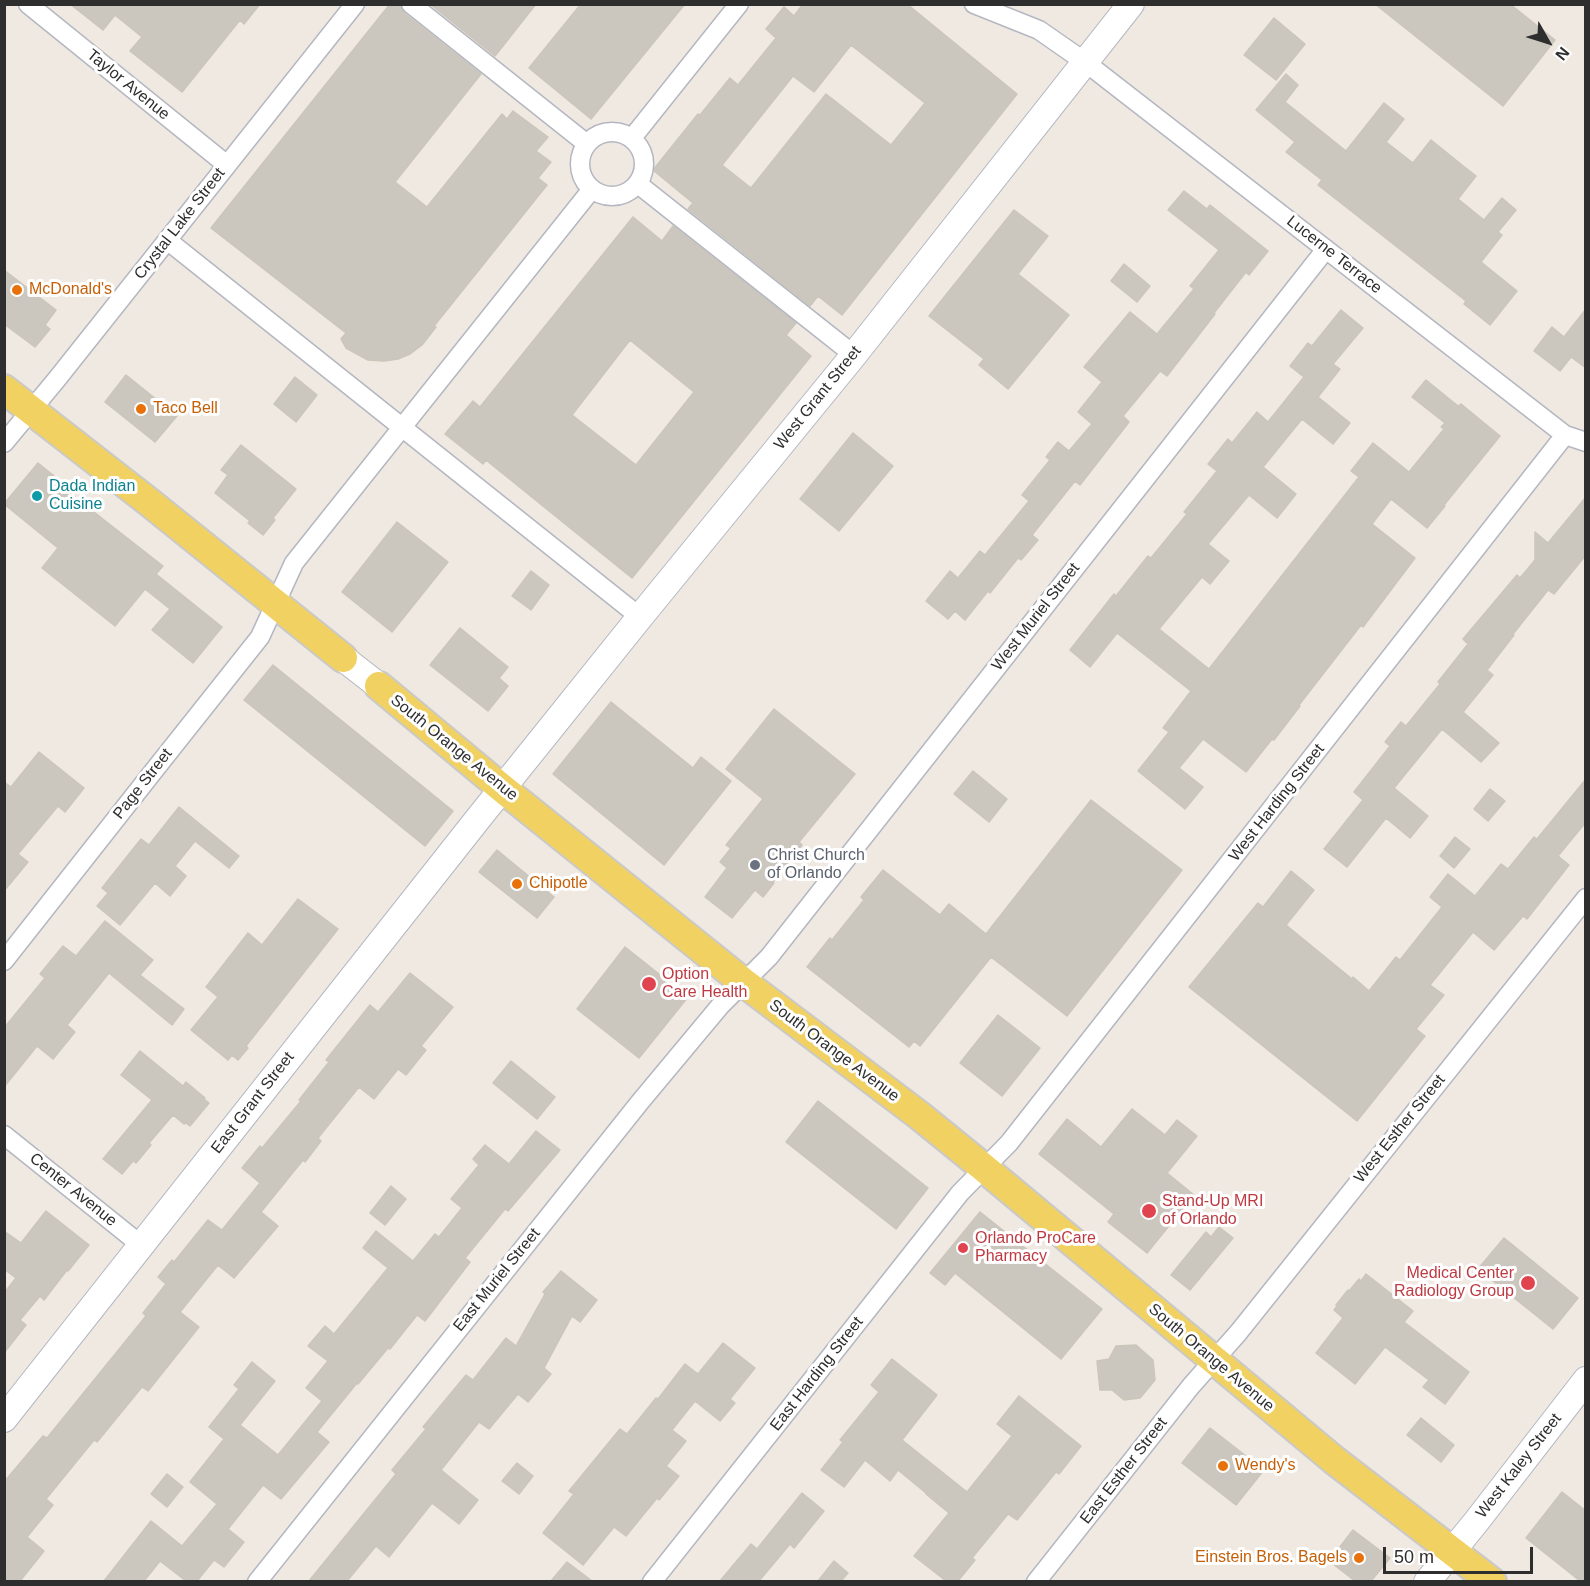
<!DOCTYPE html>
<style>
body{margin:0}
#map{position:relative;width:1590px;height:1586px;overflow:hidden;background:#efe9e1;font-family:Helvetica,sans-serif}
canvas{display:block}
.frame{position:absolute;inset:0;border:6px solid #2e2e2e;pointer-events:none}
.north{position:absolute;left:1518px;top:12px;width:60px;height:60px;-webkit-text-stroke:4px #fff;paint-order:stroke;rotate:129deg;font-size:16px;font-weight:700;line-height:24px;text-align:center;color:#2e2e2e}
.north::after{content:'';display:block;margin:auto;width:21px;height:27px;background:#2e2e2e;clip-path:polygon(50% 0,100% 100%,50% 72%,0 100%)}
.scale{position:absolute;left:1383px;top:1547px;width:150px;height:27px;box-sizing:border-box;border:3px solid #2e2e2e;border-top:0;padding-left:8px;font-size:18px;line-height:21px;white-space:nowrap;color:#2e2e2e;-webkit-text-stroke:4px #fff;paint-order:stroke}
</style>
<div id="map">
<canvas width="1590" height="1586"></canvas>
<div class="frame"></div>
<div class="north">N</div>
<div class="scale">50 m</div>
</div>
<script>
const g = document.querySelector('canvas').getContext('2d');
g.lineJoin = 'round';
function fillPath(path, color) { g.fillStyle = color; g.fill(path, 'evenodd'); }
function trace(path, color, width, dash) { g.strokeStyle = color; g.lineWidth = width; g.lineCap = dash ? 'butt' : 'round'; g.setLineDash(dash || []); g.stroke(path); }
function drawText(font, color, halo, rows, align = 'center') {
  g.font = font + ' Helvetica,sans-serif'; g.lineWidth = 6; g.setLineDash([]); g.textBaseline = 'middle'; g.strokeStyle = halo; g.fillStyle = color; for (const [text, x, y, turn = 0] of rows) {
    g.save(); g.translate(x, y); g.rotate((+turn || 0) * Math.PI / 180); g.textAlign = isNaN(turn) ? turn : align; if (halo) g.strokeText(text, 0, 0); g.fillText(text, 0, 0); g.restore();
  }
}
const building = new Path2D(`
 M70,4H260L244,24L240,20L182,92L130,51L142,37L115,15L103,30Z
 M390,4H400L404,13L481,74L395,182L427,207L502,114L507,119L513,111L548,137L536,151L551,162L538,178L547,185L434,326L436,327L422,345L410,354L398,359L384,361L368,360L346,348L341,339L346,333L211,228Z
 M430,4H536L495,56Z
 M581,4H685L591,119L529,68Z
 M803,4H907L1017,94L842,315L818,296L810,306L688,209L693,203L653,170L698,114L700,115L730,78L738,85L776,38L766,29L784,7L794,16ZM851,45L925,103L891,145L826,94L751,188L722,165L793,76L814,92Z
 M1375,4H1510L1555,40L1503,106Z
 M1274,18L1305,44L1276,80L1244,55Z
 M1286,74L1298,85L1285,102L1346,151L1384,103L1404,119L1386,142L1413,163L1431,140L1462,165L1476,176L1458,199L1484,220L1502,198L1516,210L1498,232L1502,235L1481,262L1517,291L1490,325L1464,304L1466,301L1318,185L1322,180L1286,152L1295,142L1256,110Z
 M1184,191L1207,209L1210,205L1268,251L1249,275L1246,272L1214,313L1215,314L1167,376L1160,371L1123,416L1129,422L1080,485L1075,481L1032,535L1038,540L1021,560L1018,558L990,593L988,591L965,620L955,611L948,619L926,601L950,571L958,578L980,551L985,555L1029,501L1022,495L1050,460L1046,457L1058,442L1069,451L1092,424L1078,412L1102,382L1084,367L1130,312L1157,334L1194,289L1190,286L1219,250L1168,210Z
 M1014,210L1048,236L1018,274L1069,315L1008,389L979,365L984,359L929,316Z
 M633,217L662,241L673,226L796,323L786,335L811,356L632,578L486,460L483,464L445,434L473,401L480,407ZM630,340L694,392L636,465L572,415Z
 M1124,264L1150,286L1137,302L1111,281Z
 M4,270L56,310L45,325L50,329L35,347L4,324Z
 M1586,309V368L1571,357L1560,371L1534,351L1552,327L1564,337Z
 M1341,310L1363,328L1333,364L1340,369L1318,397L1350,423L1333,444L1302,419L1263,467L1296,494L1277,518L1249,495L1208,544L1229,561L1210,584L1202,577L1159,629L1209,669L1359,477L1351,471L1373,443L1409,472L1444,429L1441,427L1445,423L1412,397L1426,380L1458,406L1461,404L1500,436L1444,505L1445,506L1427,528L1391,499L1372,524L1415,558L1363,627L1361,625L1299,705L1300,706L1274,740L1272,739L1246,772L1203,739L1179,768L1203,787L1185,809L1138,771L1169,732L1163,728L1191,691L1117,633L1090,667L1070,650L1114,594L1116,596L1148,556L1151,558L1187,514L1184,512L1217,471L1208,464L1228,439L1232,443L1257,412L1268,422L1304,377L1290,366L1308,343L1312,346Z
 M126,375L177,416L155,442L105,402Z
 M295,377L317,395L296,422L274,404Z
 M853,433L893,466L839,531L800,499Z
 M241,445L296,489L273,518L275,520L263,535L248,523L250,521L215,493L228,475L221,470Z
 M38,463L69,488L67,491L163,566L156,574L222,627L193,663L152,630L170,609L145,589L115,626L42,568L58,548L4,504Z
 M1586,497V555L1554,594L1548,590L1513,634L1514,635L1487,670L1493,675L1463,712L1499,743L1481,762L1442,729L1394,788L1428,816L1410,838L1386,818L1347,867L1324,849L1363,800L1354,792L1390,746L1385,742L1401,722L1406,726L1440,684L1438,682L1468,644L1463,639L1517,575L1520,578L1535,560V532L1548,543Z
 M397,522L448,562L392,632L342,592Z
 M531,571L549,585L531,610L512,596Z
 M460,628L508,667L499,678L508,686L488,711L430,665Z
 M273,665L453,811L425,846L244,700Z
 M611,702L693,768L701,757L731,781L664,865L553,774Z
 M774,709L855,774L799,842L802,845L773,882L774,883L763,897L755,890L732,918L705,897L727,868L720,862L731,848L726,845L763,799L726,769Z
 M39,752L84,788L65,812L58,806L18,854L28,862L4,891V782L11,787Z
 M973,771L1007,799L989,822L954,794Z
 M1586,779V822L1558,856L1569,865L1527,919L1523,916L1494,950L1473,932L1430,985L1444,995L1416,1029L1425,1036L1357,1121L1189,987L1258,903L1263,907L1291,871L1314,890L1286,925L1352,979L1353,977L1369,991L1396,957L1400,960L1442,907L1430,897L1448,874L1475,896L1501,864L1508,869L1534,837L1537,839Z
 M1490,789L1505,801L1488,821L1474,809Z
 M1091,800L1182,870L1067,1016L991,957L920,1046L914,1041L909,1047L807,967L830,938L832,940L864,900L861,897L883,870L940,915L949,904L986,934Z
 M179,807L239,856L229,868L195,841L175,866L186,876L170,896L155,883L120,925L97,906L108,893L102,888L141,839L149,845Z
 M1455,837L1470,849L1454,868L1440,856Z
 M497,850L554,897L537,918L479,872Z
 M298,899L338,929L246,1046L248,1048L238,1060L232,1055L228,1060L191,1030L218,997L206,987L248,933L262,945Z
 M105,921L153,960L140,975L184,1009L172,1025L109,973L67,1025L75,1032L53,1059L37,1046L4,1087V1028L45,978L40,974L63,946L76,956Z
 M625,947L688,997L639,1058L577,1009Z
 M410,973L453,1007L421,1046L426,1050L406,1075L398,1069L374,1099L359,1087L318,1138L321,1141L305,1162L303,1160L261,1212L278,1226L234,1278L218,1265L180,1312L199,1327L148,1391L142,1387L97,1442L94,1440L46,1499L53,1505L27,1537L44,1551L20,1581H4V1482L43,1436L47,1438L146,1316L143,1313L166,1284L158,1277L172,1260L174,1262L208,1220L222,1230L260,1183L242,1168L260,1146L262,1148L301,1101L299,1100L329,1062L326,1060L370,1005L378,1012Z
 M998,1015L1040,1048L1002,1096L960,1063Z
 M140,1051L183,1086L186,1082L205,1098L204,1099L209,1103L190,1126L186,1123L184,1124L173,1115L149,1143L151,1145L136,1163L133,1161L122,1174L103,1159L152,1100L121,1075Z
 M511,1061L555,1097L537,1119L493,1083Z
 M818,1101L928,1188L896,1229L786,1142Z
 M1132,1109L1165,1135L1177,1120L1197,1136L1167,1173L1194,1195L1147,1253L1108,1222L1114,1214L1039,1154L1067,1119L1101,1147Z
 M536,1131L560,1150L508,1211L505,1209L465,1258L470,1262L425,1321L417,1315L390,1349L388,1348L358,1384L357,1383L317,1432L329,1442L281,1499L263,1485L228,1529L244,1542L224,1567L214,1560L197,1581H186L160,1561L144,1581H104L151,1521L182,1546L217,1504L190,1482L224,1439L209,1427L239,1389L234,1385L252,1362L275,1381L240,1425L278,1455L322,1401L306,1388L328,1361L308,1346L325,1326L334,1334L388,1268L363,1248L376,1231L413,1261L435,1234L439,1237L462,1208L451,1199L479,1165L473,1159L485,1145L509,1164Z
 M391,1186L406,1199L385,1225L370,1213Z
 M46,1211L89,1245L68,1271L67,1270L44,1300L40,1296L20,1320L26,1325L4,1353V1293L16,1278L4,1269V1231L21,1243Z
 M980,1212L1102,1309L1061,1359L955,1273L945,1285L930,1273Z
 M1219,1227L1233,1238L1190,1290L1171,1275L1206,1232L1211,1237Z
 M1504,1238L1578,1298L1553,1329L1478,1269Z
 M561,1271L597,1300L580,1322L572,1316L544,1368L551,1374L528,1402L518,1394L489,1429L479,1422L441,1470L478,1500L459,1524L432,1503L389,1557L376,1546L347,1581H309L396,1474L392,1470L426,1429L423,1427L466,1375L473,1380L506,1338L516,1346L545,1294L543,1292Z
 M1366,1274L1413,1311L1404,1322L1469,1372L1445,1404L1423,1387L1429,1380L1385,1347L1355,1384L1316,1353L1343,1318L1334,1310L1337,1306L1336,1305L1348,1290L1349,1291L1359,1279L1361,1281Z
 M723,1343L755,1368L730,1399L735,1403L720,1421L695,1401L672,1430L686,1441L666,1466L679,1476L659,1500L657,1498L626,1536L614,1527L583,1565L543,1533L574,1494L569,1491L620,1429L627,1434L656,1398L658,1399L685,1364L698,1374Z
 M1136,1345L1153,1360L1155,1380L1140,1398L1124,1400L1112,1390H1100L1097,1361L1109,1359L1116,1346Z
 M892,1359L937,1395L902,1440L967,1492L1012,1436L997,1424L1019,1396L1081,1446L1059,1474L1056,1472L1017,1520L1008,1514L972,1558L975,1560L958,1581H946L914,1556L949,1513L926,1494V1493L898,1470L890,1481L865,1460L844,1487L821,1470L843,1442L840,1440L879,1392L871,1385Z
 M1421,1418L1454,1445L1441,1462L1407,1435Z
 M1210,1428L1264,1470L1236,1505L1182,1463Z
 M517,1463L533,1476L519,1494L502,1481Z
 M167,1474L183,1487L167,1507L151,1494Z
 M1562,1492L1586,1511V1581H1580L1526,1538Z
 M802,1493L824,1511L794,1548L790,1544L759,1581H720L751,1544L757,1549Z
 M1353,1530L1390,1558L1371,1581H1355L1329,1561Z
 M834,1561L848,1573L841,1581H818Z
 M567,1562L592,1581H551Z`);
fillPath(building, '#cbc7bf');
trace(building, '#cbc5ba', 1.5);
const street = new Path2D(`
 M28,4L227,165
 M411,4L587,144
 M974,4L1039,30L1085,62L1565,435L1586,442
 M580 164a32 32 0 1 1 64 0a32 32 0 1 1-64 0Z
 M632,138L739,4
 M638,184L854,355
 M167,240L640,617
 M4,443L57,379L355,4
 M4,961L156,768L260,637L294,563L592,189
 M4,1135L141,1245
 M257,1582L640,1102L720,1006L769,957L1326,249
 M652,1582L960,1193L1009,1143L1565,435
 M1036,1582L1191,1386L1238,1333L1586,898`);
const secondary = new Path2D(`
 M343,658L379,686
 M4,1419L477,820L640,617L854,355L1131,4
 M1427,1582L1476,1522L1586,1380`);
const primary = new Path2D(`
 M4,389L149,502L343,658
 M379,686L503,789L743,982L920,1116L984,1168L1334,1460L1492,1582`);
trace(street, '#b4b7c1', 21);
trace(secondary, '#b4b7c1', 28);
trace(primary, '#c9c9c9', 32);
trace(street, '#fff', 18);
trace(secondary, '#fff', 26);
trace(primary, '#f2d163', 28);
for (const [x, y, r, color] of [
 [17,290,6,"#e8710a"],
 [141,409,6,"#e8710a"],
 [37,496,6,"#0f9aa8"],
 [755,865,6,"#6b7280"],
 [517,884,6,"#e8710a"],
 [649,984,8,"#e0444e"],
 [1149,1211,8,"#e0444e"],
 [963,1248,6,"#e0444e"],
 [1528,1283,8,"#e0444e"],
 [1223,1466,6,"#e8710a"],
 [1359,1558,6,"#e8710a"]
]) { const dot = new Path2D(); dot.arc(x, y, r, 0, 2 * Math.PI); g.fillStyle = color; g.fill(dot); trace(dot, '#fff', 2); }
drawText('16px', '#2e2e2e', '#fff', [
 ["Taylor Avenue",128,85,39],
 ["Crystal Lake Street",180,224,-52],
 ["Lucerne Terrace",1334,255,38],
 ["West Grant Street",818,398,-51],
 ["West Muriel Street",1036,617,-52],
 ["South Orange Avenue",454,748,39],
 ["Page Street",143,784,-52],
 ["West Harding Street",1277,803,-52],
 ["South Orange Avenue",834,1051,37],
 ["East Grant Street",253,1103,-52],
 ["West Esther Street",1400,1129,-51],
 ["Center Avenue",73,1190,39],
 ["East Muriel Street",497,1280,-51],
 ["South Orange Avenue",1211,1358,40],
 ["East Harding Street",817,1374,-52],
 ["West Kaley Street",1519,1466,-52],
 ["East Esther Street",1124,1471,-52]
]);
drawText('16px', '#c56008', '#fff', [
 ["McDonald's",29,290],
 ["Taco Bell",153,409],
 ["Chipotle",529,884],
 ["Wendy's",1235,1466],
 ["Einstein Bros. Bagels",1347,1558,"right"]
], 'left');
drawText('16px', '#0d838f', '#fff', [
 ["Dada Indian",49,487],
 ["Cuisine",49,505]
], 'left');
drawText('16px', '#5b616d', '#fff', [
 ["Christ Church",767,856],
 ["of Orlando",767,874]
], 'left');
drawText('16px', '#be3a42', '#fff', [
 ["Option",662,975],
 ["Care Health",662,993],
 ["Stand-Up MRI",1162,1202],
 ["of Orlando",1162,1220],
 ["Orlando ProCare",975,1239],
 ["Pharmacy",975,1257],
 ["Medical Center",1514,1274,"right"],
 ["Radiology Group",1514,1292,"right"]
], 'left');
</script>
